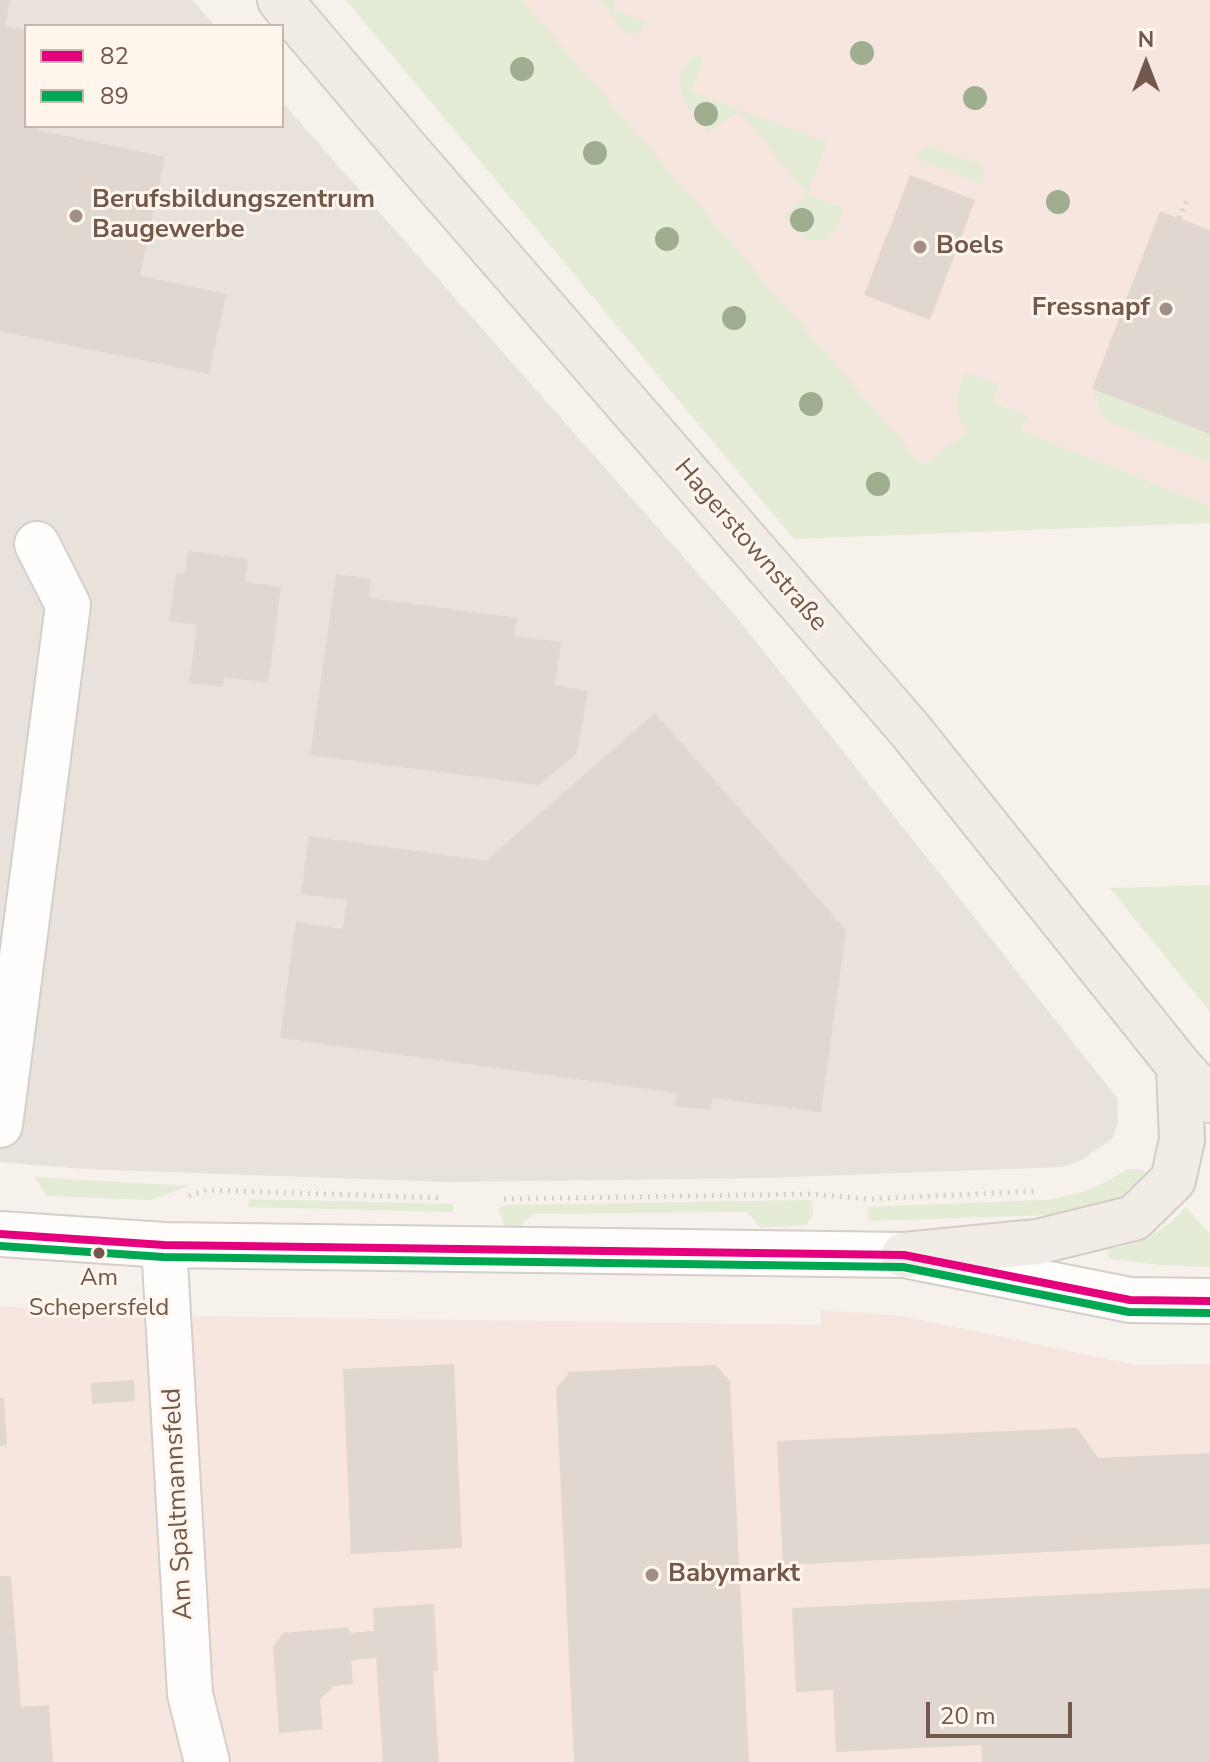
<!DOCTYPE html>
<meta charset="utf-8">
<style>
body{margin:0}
#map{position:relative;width:1210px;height:1762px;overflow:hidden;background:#f6f1eb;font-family:"Nunito Sans",sans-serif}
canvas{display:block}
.legend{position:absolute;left:24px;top:24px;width:260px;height:104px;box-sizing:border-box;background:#fef6ec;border:2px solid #c6b7ac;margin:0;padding:10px 14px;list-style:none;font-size:24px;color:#73584c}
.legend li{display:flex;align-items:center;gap:16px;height:40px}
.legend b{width:40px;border:2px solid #c6b7ac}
.north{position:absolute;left:1106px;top:24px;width:80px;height:80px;-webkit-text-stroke:6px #fef6ec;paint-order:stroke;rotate:0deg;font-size:22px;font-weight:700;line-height:32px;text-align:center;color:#73584c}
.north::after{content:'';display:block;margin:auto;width:28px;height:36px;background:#73584c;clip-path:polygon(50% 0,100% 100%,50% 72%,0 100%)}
.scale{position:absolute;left:926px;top:1702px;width:146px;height:36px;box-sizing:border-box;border:4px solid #73584c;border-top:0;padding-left:10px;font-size:24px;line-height:28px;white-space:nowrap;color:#73584c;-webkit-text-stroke:6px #fef6ec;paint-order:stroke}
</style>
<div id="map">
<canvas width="1210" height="1762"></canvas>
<ul class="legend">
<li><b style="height:10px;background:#e5007d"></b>82</li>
<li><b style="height:10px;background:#00a651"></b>89</li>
</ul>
<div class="north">N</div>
<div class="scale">20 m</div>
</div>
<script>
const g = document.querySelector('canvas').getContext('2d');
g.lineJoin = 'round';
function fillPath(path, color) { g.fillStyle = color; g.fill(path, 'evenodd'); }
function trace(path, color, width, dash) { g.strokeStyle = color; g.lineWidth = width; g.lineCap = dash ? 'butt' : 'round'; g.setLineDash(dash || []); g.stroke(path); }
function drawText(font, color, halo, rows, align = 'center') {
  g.font = font + ' "Nunito Sans",sans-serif'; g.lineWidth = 6; g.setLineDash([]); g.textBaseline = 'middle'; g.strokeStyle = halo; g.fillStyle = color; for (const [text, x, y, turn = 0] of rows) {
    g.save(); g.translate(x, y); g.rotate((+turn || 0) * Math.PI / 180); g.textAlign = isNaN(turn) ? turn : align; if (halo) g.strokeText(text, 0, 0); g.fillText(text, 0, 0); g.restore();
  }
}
fillPath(new Path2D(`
 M366,0H1210V509L826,527Z
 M0,1306L121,1315L821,1325L820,1310L902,1316L1136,1365L1210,1364V1762H0Z`), '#f6e6df');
fillPath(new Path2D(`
 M0,0H192L215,26H26V126H282V102L739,620L1117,1098L1118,1122L1112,1139L1083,1159L1063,1167L763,1178L448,1182L84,1169L0,1162Z`), '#e8e1dc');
fillPath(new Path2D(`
 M346,0H522L923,466L968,432C951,412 956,396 965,373L999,384L992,402L1027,416L1021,431L1210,506V523L794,539Z
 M599,0H616L613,9L646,22L640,32L633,35L624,31Z
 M693,56L704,57L691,92L827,142L807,195L844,208L836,230L828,239L807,240L784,215L807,195L739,111L708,131C688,104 664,86 693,56Z
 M928,146L977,163L985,172L983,184L915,158Z
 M1092,389L1210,434V462L1116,425L1102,416Z
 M1210,885V1012L1110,888Z
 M1128,1169H1140L1153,1175C1129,1195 1107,1207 1077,1214L869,1221L867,1207L1045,1200C1080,1195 1099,1187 1128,1169Z
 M34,1177L188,1186L151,1200L47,1196Z
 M249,1199L453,1204V1212L248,1207Z
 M811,1200L813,1215L806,1225L761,1228L747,1212L533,1214L518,1228H505L498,1208L507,1205Z
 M1186,1207L1210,1234V1267L1161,1265L1110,1259L1107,1255L1109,1249C1144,1244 1162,1232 1186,1207Z`), '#e4ecd6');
fillPath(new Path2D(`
 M0,0H10L5,26L26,30V126H38L37,130L165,157L140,276L226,294L209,374L0,331Z
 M910,175L975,200L930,320L864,295Z
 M1160,211L1210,230V434L1092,389Z
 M188,551L248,559L245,582L281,587L268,683L224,677L223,687L189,683L197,625L169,621L176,573L185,574Z
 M336,574L371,579L369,598L517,618L514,636L561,642L555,685L588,691L577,753L539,785L310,755Z
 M655,713L846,930L821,1112L712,1098L711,1110L675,1106L677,1093L280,1038L296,922L343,929L347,900L301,894L309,836L486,861Z
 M454,1364L462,1548L351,1554L343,1369Z
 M713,1365H716L730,1381L749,1762H574L556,1388L568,1375L567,1372Z
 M134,1380L135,1401L92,1404L91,1383Z
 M0,1398H4L7,1445L0,1446Z
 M1077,1428L1098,1458L1210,1453V1544L783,1565L777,1441Z
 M0,1576H11L21,1707L49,1705L53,1762H0Z
 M1210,1588V1762H982L981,1745L836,1752L833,1690L796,1692L792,1608Z
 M434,1604L438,1671H433L439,1762H383L376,1658L351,1660L353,1684L334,1686L320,1699L323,1729L279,1733L273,1647L283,1633L349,1627L350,1633L374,1631L373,1608Z`), '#e0d7d0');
const minor = new Path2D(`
 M0,1125L68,605L37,544
 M0,1234L164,1245L904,1255L1130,1300L1210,1301
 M164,1245L190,1694L207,1762`);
const primary = new Path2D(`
 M280,0L407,150L910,730L1179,1066L1210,1100
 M904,1255L1037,1242L1134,1218L1173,1180L1182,1140L1179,1066`);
trace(minor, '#d5cec9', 48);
trace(primary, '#d5ccc6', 48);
trace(new Path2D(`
 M1179,218L1187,200
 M189,1196L206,1190L442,1198
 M504,1199L810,1194L868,1199L1038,1191`), '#d7d0cb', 5, [2, 6]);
trace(minor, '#fefdfc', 44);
trace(primary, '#f1ece6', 44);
trace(new Path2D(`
 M0,1234L164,1245L904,1255L1130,1300L1210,1301`), '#e5007d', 8);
trace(new Path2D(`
 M0,1246L164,1257L903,1267L1129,1312L1210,1313`), '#00a651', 8);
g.fillStyle = '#9eae8f';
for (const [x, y] of [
 [862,53],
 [522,69],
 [975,98],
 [706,114],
 [595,153],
 [1058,202],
 [802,220],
 [667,239],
 [734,318],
 [811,404],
 [878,484]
]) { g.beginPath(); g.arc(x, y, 12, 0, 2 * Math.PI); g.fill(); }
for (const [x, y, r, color] of [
 [76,216,8,"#a18e84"],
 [920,247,8,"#a18e84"],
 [1166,309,8,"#a18e84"],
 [99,1253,7,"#73584c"],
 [652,1575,8,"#a18e84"]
]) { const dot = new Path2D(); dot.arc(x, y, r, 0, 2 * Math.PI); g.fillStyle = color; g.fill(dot); trace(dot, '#fef6ec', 3); }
drawText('24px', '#73584c', '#fef6ec', [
 ["Am",99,1279],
 ["Schepersfeld",99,1309]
]);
drawText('bold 26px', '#73584c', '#fef6ec', [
 ["Berufsbildungszentrum",92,201],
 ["Baugewerbe",92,231],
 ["Boels",936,247],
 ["Fressnapf",1150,309,"right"],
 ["Babymarkt",668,1575]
], 'left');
drawText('26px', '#73584c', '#fef6ec', [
 ["Hagerstownstraße",750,546,49],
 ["Am Spaltmannsfeld",179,1504,-93]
]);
</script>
